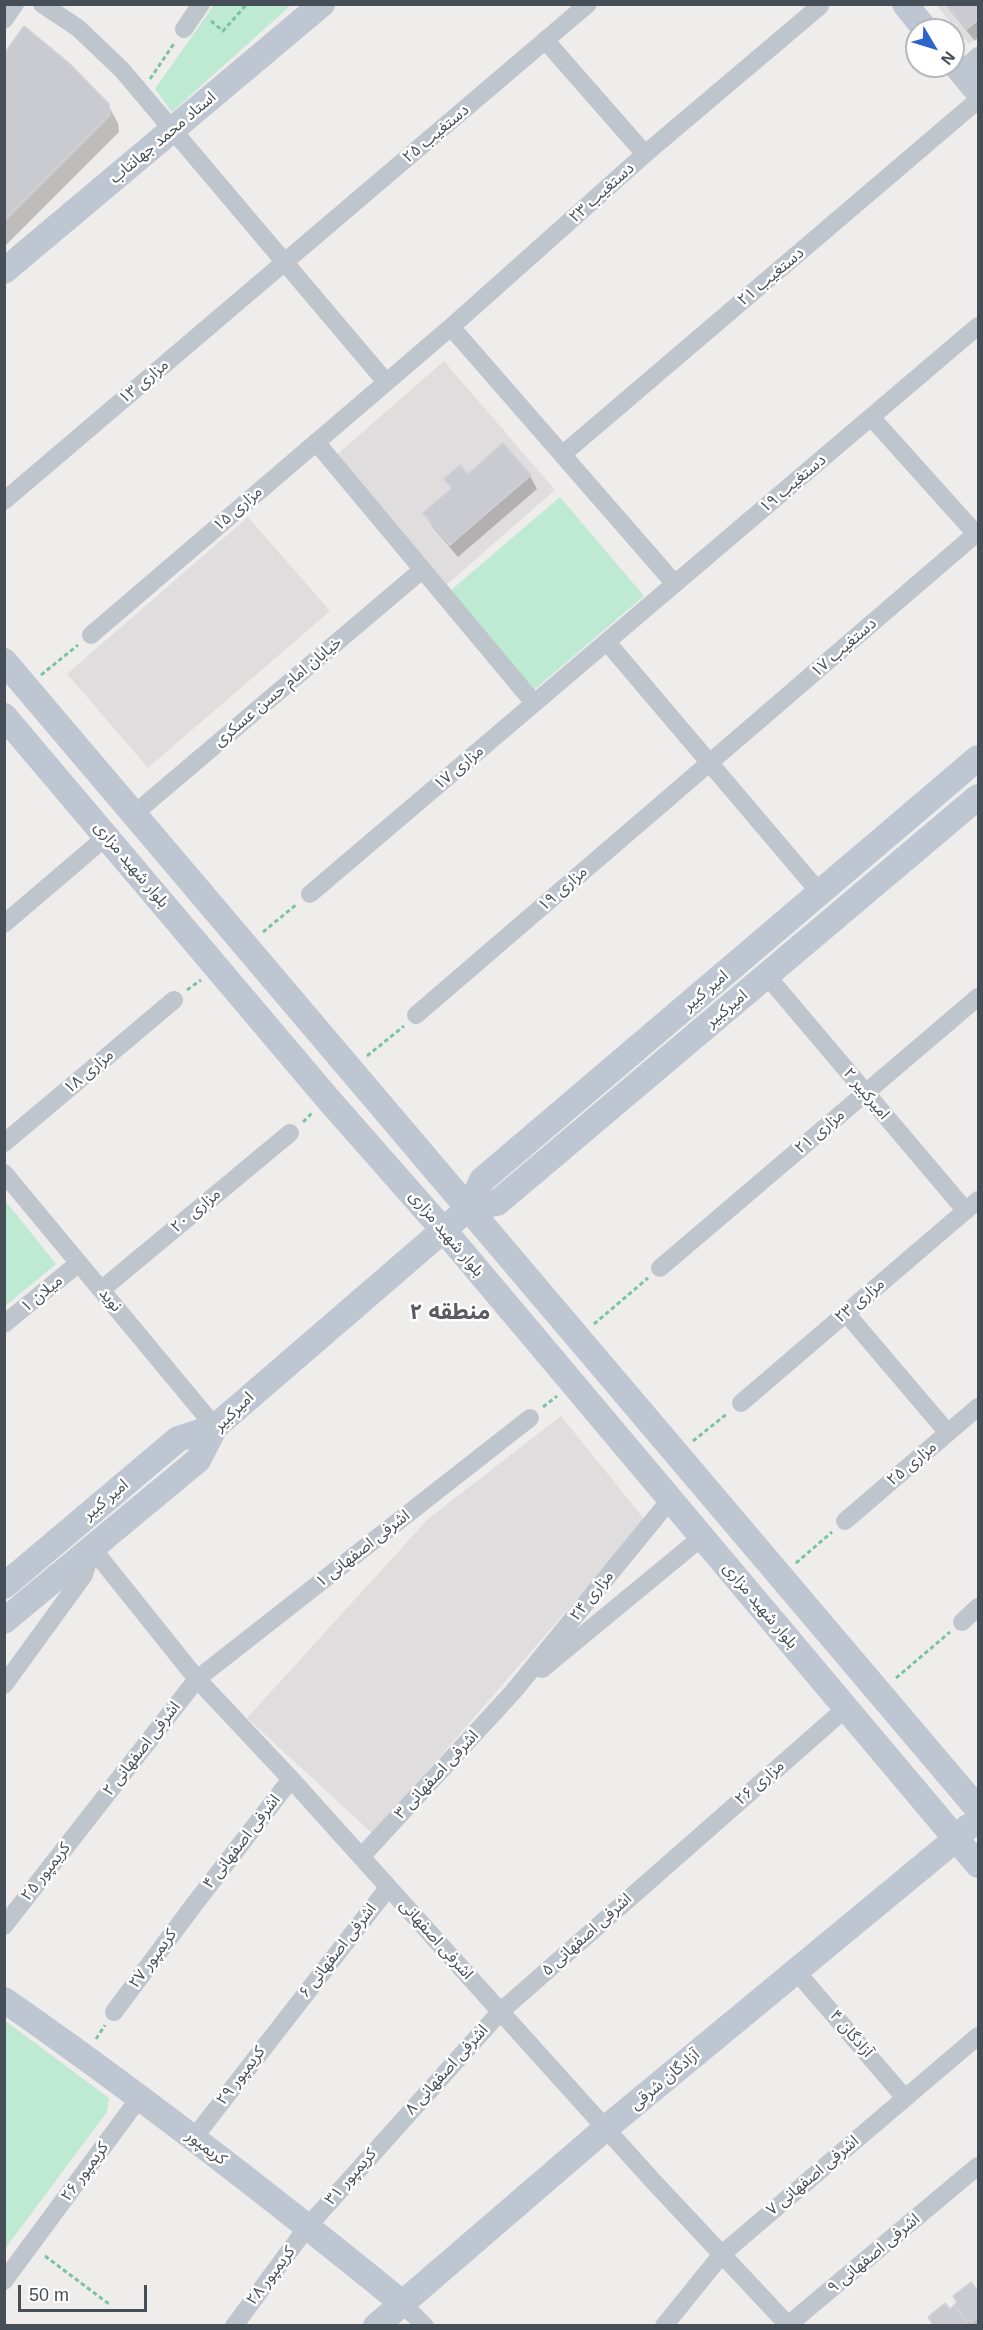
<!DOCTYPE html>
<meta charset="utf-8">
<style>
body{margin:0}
#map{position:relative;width:983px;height:2330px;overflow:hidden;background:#efecec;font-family:Arial,sans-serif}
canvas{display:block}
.frame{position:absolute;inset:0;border:6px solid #464e57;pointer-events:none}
.north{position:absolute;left:905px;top:18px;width:60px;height:60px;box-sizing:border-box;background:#fff;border:2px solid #b5b8bc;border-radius:50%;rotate:128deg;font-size:16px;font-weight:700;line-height:24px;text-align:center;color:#464e57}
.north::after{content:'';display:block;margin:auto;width:21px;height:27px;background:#2c64c9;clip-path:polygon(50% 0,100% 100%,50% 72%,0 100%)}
.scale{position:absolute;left:18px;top:2285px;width:129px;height:27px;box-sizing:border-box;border:3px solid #464e57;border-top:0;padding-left:8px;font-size:18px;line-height:21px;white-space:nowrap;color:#464e57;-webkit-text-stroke:4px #fff;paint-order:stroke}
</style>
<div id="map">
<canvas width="983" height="2330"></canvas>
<div class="frame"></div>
<div class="north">N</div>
<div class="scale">50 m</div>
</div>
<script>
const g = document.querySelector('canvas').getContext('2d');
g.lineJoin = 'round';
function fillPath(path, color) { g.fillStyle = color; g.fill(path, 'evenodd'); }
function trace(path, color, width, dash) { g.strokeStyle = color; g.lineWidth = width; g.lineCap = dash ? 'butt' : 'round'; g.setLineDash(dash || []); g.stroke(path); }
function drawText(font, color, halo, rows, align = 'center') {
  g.font = font + ' Arial,"Noto Sans Arabic",sans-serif'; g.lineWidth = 5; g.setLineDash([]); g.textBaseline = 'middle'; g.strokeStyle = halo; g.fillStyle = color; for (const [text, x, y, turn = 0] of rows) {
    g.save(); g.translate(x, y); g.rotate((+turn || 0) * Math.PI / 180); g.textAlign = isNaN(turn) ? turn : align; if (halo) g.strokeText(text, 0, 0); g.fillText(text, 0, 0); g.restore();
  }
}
fillPath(new Path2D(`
 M936,5H978V36L969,44Z
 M444,361L555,490L445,586L334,457Z
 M248,517L330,611L148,768L67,674Z
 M561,1416L645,1520L373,1834L247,1718L428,1519Z`), '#dfdddd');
fillPath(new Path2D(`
 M214,5H291L172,112L155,89Z
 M560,497L644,596L534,690L450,591Z
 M4,1199L56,1264L5,1306H4Z
 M4,2020L109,2098L107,2112L5,2249Z`), '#bee9d2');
fillPath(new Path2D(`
 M945,4H978V38L975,41Z
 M4,57L108,105L118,123L119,132L4,247Z
 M503,445L530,476L537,489L458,557L432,526L425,513L452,490L446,479L468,476Z
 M978,2293V2326H934L950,2311Z`), '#0003');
const building = new Path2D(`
 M946,4H978V20L967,29Z
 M24,26L69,63L109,104L110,115L4,221V54Z
 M503,443L531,475L450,545L423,513L452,488L444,479L460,465L468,474Z
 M971,2282L978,2291V2318L971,2323L969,2320L967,2322L954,2305L957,2302L953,2296Z
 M945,2303L950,2309L954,2305L967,2322L966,2326H934L928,2317Z`);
fillPath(building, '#cacbd0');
trace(building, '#d0d2d7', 1.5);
trace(new Path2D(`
 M211,21L223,31L247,4
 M150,79L175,42
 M41,675L78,645
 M263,932L297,904
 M187,990L201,980
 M367,1056L404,1026
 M303,1122L313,1112
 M594,1324L648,1278
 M543,1407L557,1396
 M693,1441L728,1413
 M796,1563L832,1532
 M896,1678L950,1632
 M96,2039L105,2025
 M45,2256L109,2304`), '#7ac3a5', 3, [4.5, 3]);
trace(new Path2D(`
 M42,4L78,28L122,70L386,382
 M4,20L15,4
 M184,29L201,4
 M545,40L645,154
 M961,72L978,56
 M451,327L675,584
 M871,417L976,534
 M316,442L534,703
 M563,454L978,100
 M4,501L588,4
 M91,635L451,327L645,154L820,6
 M607,642L820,893
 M134,814L422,570
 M310,894L978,326
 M4,924L107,836
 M767,976L966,1211
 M416,1015L978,532
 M4,1143L174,1000
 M4,1173L215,1427
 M660,1268L978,997
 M101,1290L290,1133
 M846,1313L948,1433
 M4,1324L79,1263
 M741,1403L978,1200
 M845,1521L978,1407
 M92,1548L197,1679L291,1779L653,2181L789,2326
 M962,1622L978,1607
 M542,1669L702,1537
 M4,1685L84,1575L92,1548
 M361,1857L513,1692L670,1500
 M4,1926L197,1679L530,1418
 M796,1971L905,2098
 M114,2012L193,1906L291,1779
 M193,2139L388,1888
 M4,2281L140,2097
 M402,2303L425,2326
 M788,2325L978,2166
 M234,2326L308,2226L500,2012L846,1708
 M664,2326L722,2254L978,2036`), '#bec5cd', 18);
trace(new Path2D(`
 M905,4L926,30
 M953,62L978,92
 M4,271L322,4
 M4,661L978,1809
 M4,716L328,1099L453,1241L978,1865
 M470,1207L497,1203L978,797
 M4,1586L178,1439L215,1427
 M4,1621L198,1460L215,1427L470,1207L482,1180L978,758
 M4,2000C141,2095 273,2198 402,2303
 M376,2326L606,2128L957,1838L968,1827`), '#bec6d1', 26);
drawText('16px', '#464e57', '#fff', [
 ["دستغیب ۲۵",436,134,-40],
 ["استاد محمد جهانتاب",163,138,-40],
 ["دستغیب ۲۳",602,193,-42],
 ["دستغیب ۲۱",771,277,-40],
 ["مزاری ۱۳",144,382,-40],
 ["دستغیب ۱۹",793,484,-40],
 ["مزاری ۱۵",238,509,-41],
 ["دستغیب ۱۷",844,648,-41],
 ["خیابان امام حسن عسکری",278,692,-40],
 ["مزاری ۱۷",459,768,-40],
 ["بلوار شهید مزاری",131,865,50],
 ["مزاری ۱۹",563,889,-41],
 ["امیر کبیر",706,991,-40],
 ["امیرکبیر",727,1009,-40],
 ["مزاری ۱۸",89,1072,-40],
 ["امیرکبیر ۲",866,1094,50],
 ["مزاری ۲۱",820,1132,-40],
 ["مزاری ۲۰",196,1211,-40],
 ["بلوار شهید مزاری",446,1234,50],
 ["میلان ۱",42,1294,-39],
 ["نوید",110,1300,50],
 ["مزاری ۲۳",860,1301,-40],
 ["امیرکبیر",234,1412,-44],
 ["مزاری ۲۵",912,1464,-40],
 ["امیر کبیر",106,1500,-40],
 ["اشرفی اصفهانی ۱",363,1549,-38],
 ["مزاری ۲۴",592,1596,-51],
 ["بلوار شهید مزاری",760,1606,50],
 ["اشرفی اصفهانی ۲",142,1749,-52],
 ["اشرفی اصفهانی ۳",437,1775,-47],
 ["مزاری ۲۶",760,1783,-41],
 ["اشرفی اصفهانی ۴",242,1842,-52],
 ["کریمپور ۲۵",46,1872,-52],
 ["اشرفی اصفهانی ۵",587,1935,-42],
 ["اشرفی اصفهانی",436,1940,48],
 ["اشرفی اصفهانی ۶",338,1951,-52],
 ["کریمپور ۲۷",153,1959,-54],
 ["آزادگان ۴",851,2034,49],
 ["اشرفی اصفهانی ۸",447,2070,-48],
 ["کریمپور ۲۹",241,2076,-53],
 ["آزادگان شرقی",665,2080,-40],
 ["کریمپور",206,2148,37],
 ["کریمپور ۲۶",85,2172,-54],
 ["اشرفی اصفهانی ۷",813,2176,-40],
 ["کریمپور ۳۱",351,2177,-49],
 ["اشرفی اصفهانی ۹",874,2254,-40],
 ["کریمپور ۲۸",271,2276,-53]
]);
drawText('bold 22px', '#595c60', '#fff', [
 ["منطقه ۲",450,1313]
]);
</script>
